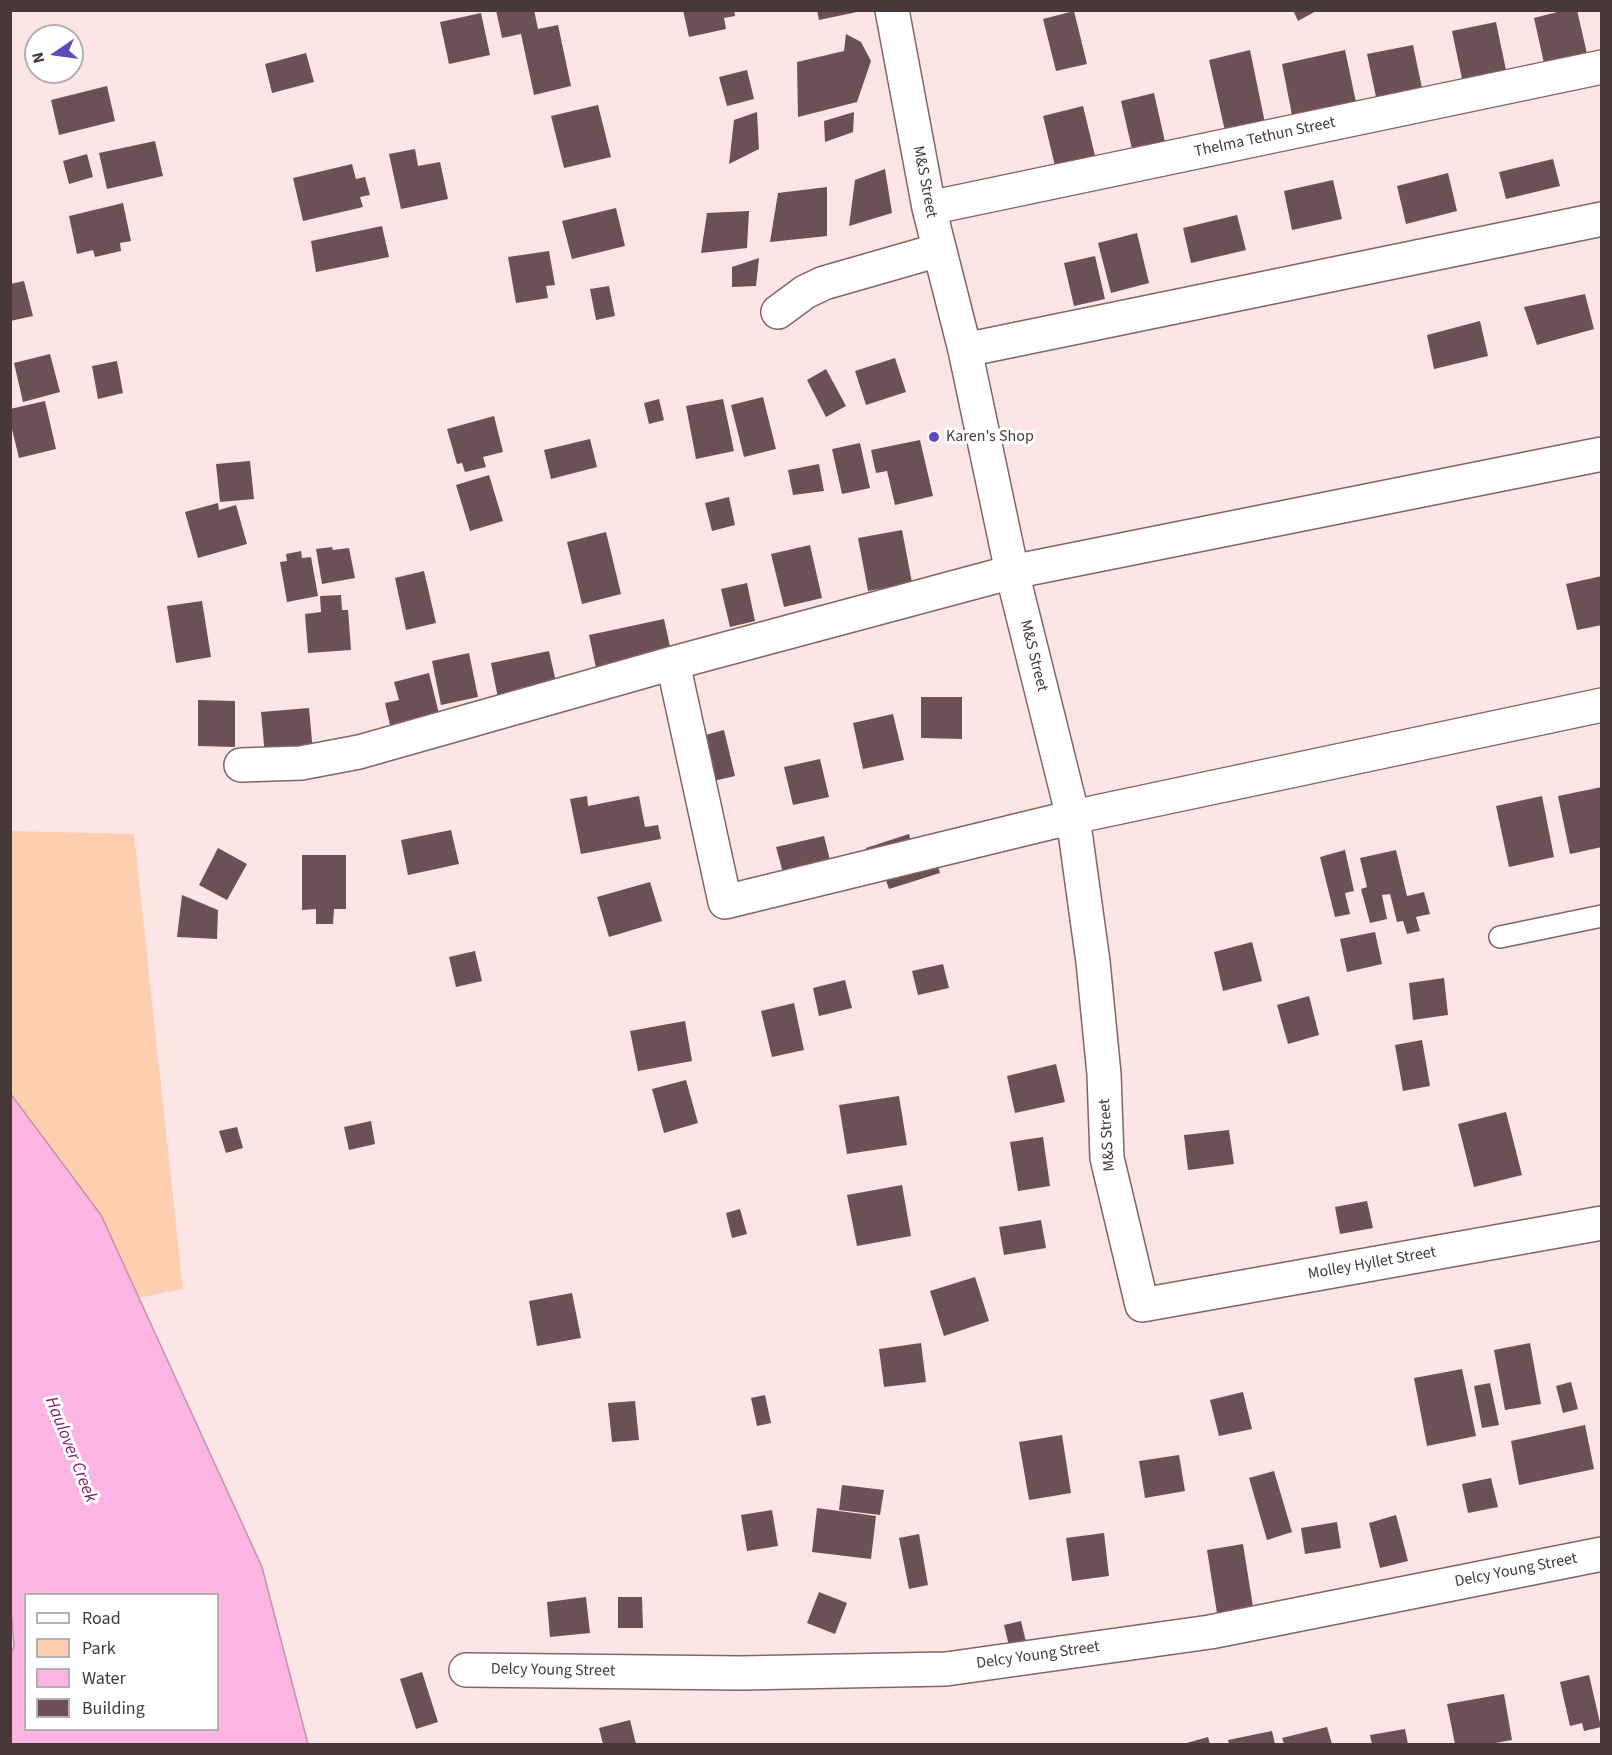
<!DOCTYPE html>
<style>
body{margin:0}
#map{position:relative;width:1612px;height:1755px;overflow:hidden;background:#fce5e5;font-family:"Source Sans 3",sans-serif}
canvas{display:block}
.frame{position:absolute;inset:0;border:12px solid #473839;pointer-events:none}
.legend{position:absolute;left:24px;top:1593px;width:195px;height:138px;box-sizing:border-box;background:#fff;border:2px solid #b5afb0;margin:0;padding:8px 10px;list-style:none;font-size:18px;color:#473839}
.legend li{display:flex;align-items:center;gap:12px;height:30px}
.legend b{width:30px;border:2px solid #b5afb0}
.north{position:absolute;left:24px;top:24px;width:60px;height:60px;box-sizing:border-box;background:#fff;border:2px solid #b5afb0;border-radius:50%;rotate:257deg;font-size:16px;font-weight:700;line-height:24px;text-align:center;color:#473839}
.north::after{content:'';display:block;margin:auto;width:21px;height:27px;background:#5e48c0;clip-path:polygon(50% 0,100% 100%,50% 72%,0 100%)}
</style>
<div id="map">
<canvas width="1612" height="1755"></canvas>
<div class="frame"></div>
<ul class="legend">
<li><b style="height:8px;background:#fff"></b>Road</li>
<li><b style="height:16px;background:#feceb0"></b>Park</li>
<li><b style="height:16px;background:#fcb4e2"></b>Water</li>
<li><b style="height:16px;background:#6d4f58"></b>Building</li>
</ul>
<div class="north">N</div>
</div>
<script>
const g = document.querySelector('canvas').getContext('2d');
g.lineJoin = 'round';
function fillPath(path, color) { g.fillStyle = color; g.fill(path, 'evenodd'); }
function trace(path, color, width, dash) { g.strokeStyle = color; g.lineWidth = width; g.lineCap = dash ? 'butt' : 'round'; g.setLineDash(dash || []); g.stroke(path); }
function drawText(font, color, halo, rows, align = 'center') {
  g.font = font + ' "Source Sans 3",sans-serif'; g.lineWidth = 6; g.setLineDash([]); g.textBaseline = 'middle'; g.strokeStyle = halo; g.fillStyle = color; for (const [text, x, y, turn = 0] of rows) {
    g.save(); g.translate(x, y); g.rotate((+turn || 0) * Math.PI / 180); g.textAlign = isNaN(turn) ? turn : align; if (halo) g.strokeText(text, 0, 0); g.fillText(text, 0, 0); g.restore();
  }
}
fillPath(new Path2D(`
 M10,831L134,834L183,1289L139,1298L101,1215L11,1093Z`), '#feceb0');
const water = new Path2D(`
 M10,1093L101,1215L262,1567L308,1744H11L10,1655L14,1646L10,1597ZM26,1594H218V1730H26Z`);
fillPath(water, '#fcb4e2');
trace(water, '#c68faf', 1.5);
fillPath(new Path2D(`
 M496,10H534L538,29L558,25L571,86L534,95L521,34L502,38Z
 M683,10H734L735,16L724,18L726,29L689,37Z
 M817,10H857V12L819,20Z
 M1293,10H1318L1298,21Z
 M1565,10H1577L1588,58L1545,68L1534,18Z
 M1074,11L1087,64L1056,71L1043,19Z
 M481,13L490,55L449,64L440,22Z
 M1496,22L1506,70L1462,79L1452,31Z
 M846,34L861,42L871,61L857,102L798,117L797,62L844,51Z
 M1413,45L1422,88L1376,97L1367,54Z
 M1250,50L1265,123L1225,131L1209,60Z
 M1345,50L1357,107L1310,117L1309,111L1292,115L1282,64Z
 M306,53L314,82L272,93L265,64Z
 M747,70L754,99L727,106L719,77Z
 M107,86L115,121L59,135L51,100Z
 M1154,93L1165,142L1132,149L1121,101Z
 M598,105L611,157L564,168L551,116Z
 M1083,106L1096,160L1056,170L1043,116Z
 M757,112L759,149L729,164L734,120Z
 M854,112L853,132L825,142L824,121Z
 M155,141L163,176L107,189L99,153Z
 M415,149L418,166L440,162L448,199L401,209L389,154Z
 M87,154L93,177L69,184L63,161Z
 M1553,159L1560,186L1506,199L1499,172Z
 M352,164L356,179L365,177L370,195L360,197L363,207L303,221L293,178Z
 M885,169L892,213L849,226L855,180Z
 M1448,173L1457,211L1406,224L1397,186Z
 M1333,180L1342,219L1292,230L1284,191Z
 M827,187V236L770,242L778,193Z
 M123,203L131,241L120,243L121,251L95,257L93,250L77,254L69,216Z
 M616,208L625,246L572,259L562,221Z
 M749,211L747,248L701,253L707,213Z
 M1237,215L1246,250L1191,263L1183,228Z
 M382,226L389,257L316,272L311,241Z
 M1137,233L1149,283L1111,293L1098,243Z
 M549,251L555,285L546,286L548,298L516,303L508,257Z
 M1095,256L1105,299L1074,306L1064,263Z
 M759,258L756,286L732,287V267Z
 M24,281L33,316L10,321V284Z
 M609,286L615,316L596,320L590,289Z
 M1585,294L1594,329L1537,345L1524,307Z
 M1480,321L1488,356L1434,369L1427,335Z
 M50,354L60,392L23,402L14,363Z
 M895,358L906,392L866,405L855,371Z
 M117,361L123,393L98,399L92,366Z
 M826,369L846,406L826,417L807,380Z
 M763,397L776,449L744,457L731,405Z
 M659,399L664,420L649,424L644,403Z
 M723,399L734,451L696,459L686,406Z
 M45,401L56,449L19,458L10,421V409Z
 M494,416L503,452L483,457L486,467L465,472L462,463L457,464L447,429Z
 M590,439L597,467L551,479L544,450Z
 M920,440L933,496L895,505L887,471L876,473L871,450Z
 M860,443L870,488L842,494L832,449Z
 M250,461L254,499L220,502L216,464Z
 M819,464L824,491L793,495L788,470Z
 M489,475L503,521L470,531L456,485Z
 M729,497L735,525L712,531L705,503Z
 M218,503L219,510L236,505L247,544L198,558L185,512Z
 M902,530L912,583L868,591L858,538Z
 M606,532L621,594L582,604L567,542Z
 M810,545L822,598L784,607L771,554Z
 M332,547L333,550L349,548L355,578L322,584L316,549Z
 M301,551L302,558L311,557L318,596L287,602L280,562L287,561L286,554Z
 M424,571L436,623L406,630L395,578Z
 M1602,576V625L1577,630L1566,584Z
 M747,583L755,621L730,627L721,589Z
 M341,595L342,610H348L351,650L308,653L305,614L321,612L320,596Z
 M202,601L211,657L176,663L167,606Z
 M664,619L674,665L599,682L589,635Z
 M549,651L558,691L499,703L491,663Z
 M469,653L478,697L441,705L432,661Z
 M429,673L443,730L408,739L404,722L390,725L385,703L399,700L394,682Z
 M921,697H962V739L921,738Z
 M198,700L235,701V747L198,746Z
 M309,708L313,752L265,756L261,712Z
 M893,714L904,760L863,769L853,723Z
 M724,730L735,776L709,782L698,737Z
 M820,759L829,797L793,805L784,767Z
 M1602,787V847L1570,854L1558,796Z
 M587,796L588,806L639,796L645,827L658,825L661,839L581,854L570,799Z
 M1542,796L1554,857L1509,867L1496,806Z
 M451,830L459,864L408,875L401,840Z
 M909,834L913,850L931,844L940,873L889,889L882,869L874,873L866,848Z
 M824,836L832,868L785,880L776,847Z
 M218,848L247,864L227,900L199,885Z
 M1345,850L1354,891L1345,893L1350,914L1335,917L1320,857Z
 M1396,850L1407,896L1424,892L1430,914L1416,917L1420,931L1407,934L1403,921L1397,922L1390,894L1382,895L1387,919L1370,923L1361,889L1367,887L1360,858Z
 M302,855H346V909H334L333,924H316V909L302,910Z
 M650,882L662,921L609,937L597,897Z
 M182,895L218,910L217,939L177,937Z
 M1375,932L1382,964L1347,972L1340,939Z
 M1252,942L1262,981L1223,991L1214,952Z
 M475,951L482,981L456,987L449,957Z
 M943,964L949,988L918,995L912,971Z
 M1444,978L1448,1015L1413,1020L1409,983Z
 M845,980L852,1008L819,1016L813,988Z
 M1309,996L1319,1035L1288,1044L1277,1005Z
 M794,1003L804,1050L772,1057L761,1011Z
 M685,1021L692,1061L638,1071L630,1031Z
 M1422,1040L1430,1086L1403,1091L1395,1045Z
 M1056,1064L1065,1102L1015,1113L1007,1076Z
 M686,1080L698,1123L664,1133L652,1089Z
 M899,1096L907,1145L847,1154L839,1105Z
 M1506,1112L1522,1175L1474,1187L1458,1124Z
 M371,1121L375,1144L349,1150L344,1127Z
 M237,1127L243,1148L226,1153L219,1131Z
 M1229,1130L1234,1164L1188,1170L1184,1135Z
 M1043,1137L1050,1186L1018,1191L1010,1142Z
 M902,1185L911,1236L857,1246L847,1195Z
 M1367,1201L1373,1228L1340,1234L1335,1207Z
 M740,1209L747,1234L732,1238L726,1213Z
 M1041,1220L1046,1248L1004,1255L999,1227Z
 M975,1277L989,1321L944,1336L930,1291Z
 M572,1293L581,1338L537,1346L529,1301Z
 M921,1343L926,1382L884,1387L879,1349Z
 M1530,1343L1541,1404L1505,1410L1494,1350Z
 M1462,1369L1476,1436L1427,1446L1414,1378Z
 M1571,1382L1578,1409L1563,1413L1556,1386Z
 M1490,1383L1499,1425L1482,1428L1474,1386Z
 M1243,1392L1252,1429L1219,1436L1210,1400Z
 M765,1395L771,1423L757,1426L751,1398Z
 M635,1401L639,1440L612,1442L608,1403Z
 M1585,1425L1594,1469L1519,1485L1511,1441Z
 M1062,1435L1071,1493L1029,1500L1019,1442Z
 M1179,1455L1185,1491L1145,1498L1139,1461Z
 M1274,1471L1292,1532L1267,1540L1249,1478Z
 M1491,1478L1498,1507L1468,1513L1462,1484Z
 M842,1485L884,1490L880,1515L839,1510Z
 M817,1508L876,1516L871,1559L812,1552Z
 M772,1510L778,1546L747,1551L741,1515Z
 M1396,1515L1408,1561L1380,1568L1369,1523Z
 M1337,1522L1341,1548L1305,1554L1301,1528Z
 M1104,1533L1109,1576L1072,1581L1066,1538Z
 M919,1534L928,1585L909,1589L899,1538Z
 M1243,1544L1253,1607L1217,1613L1207,1550Z
 M819,1592L847,1603L835,1634L807,1623Z
 M586,1597L590,1633L550,1637L547,1602Z
 M618,1597H642L643,1628H618Z
 M1021,1621L1026,1642L1009,1646L1004,1625Z
 M422,1672L438,1722L416,1729L400,1679Z
 M1589,1675L1601,1727L1584,1731L1582,1723L1570,1726L1560,1682Z
 M1504,1694L1512,1740L1490,1744H1455L1447,1704Z
 M630,1720L636,1744H603L599,1728Z
 M1327,1727L1332,1744H1284L1282,1738Z
 M1405,1729L1408,1744H1372L1370,1735Z
 M1272,1731L1275,1744H1229L1228,1740Z
 M1208,1737L1210,1744H1183Z`), '#6d4f58');
const service = new Path2D(`
 M1500,937L1602,916`);
const minor = new Path2D(`
 M892,10L929,208L965,350L1012,572L1073,817L1093,962L1104,1074L1107,1158L1142,1305L1602,1223
 M929,208L1602,67
 M778,312L805,292L824,283L939,250
 M965,350L1602,219
 M673,663L725,902L1073,817L1602,705
 M241,765L301,763L359,752L673,663L1012,572L1602,454
 M466,1670L741,1673L946,1669L1210,1632L1602,1554`);
trace(service, '#846464', 24);
trace(minor, '#846464', 36);
trace(service, '#fff', 21);
trace(minor, '#fff', 33);
for (const [x, y, r, color] of [
 [934,437,6,"#5e48c0"]
]) { const dot = new Path2D(); dot.arc(x, y, r, 0, 2 * Math.PI); g.fillStyle = color; g.fill(dot); trace(dot, '#fff', 2); }
drawText('16px', '#473839', '#fff', [
 ["Thelma Tethun Street",1265,138,-12],
 ["M&S Street",924,182,79],
 ["M&S Street",1033,656,76],
 ["M&S Street",1108,1135,-94],
 ["Molley Hyllet Street",1372,1264,-10],
 ["Delcy Young Street",1516,1571,-11],
 ["Delcy Young Street",1038,1656,-8],
 ["Delcy Young Street",553,1671,1]
]);
drawText('16px', '#473839', '#fff', [
 ["Karen's Shop",946,437]
], 'left');
drawText('italic 18px', '#831e69', '#fff', [
 ["Haulover Creek",70,1450,68]
]);
</script>
